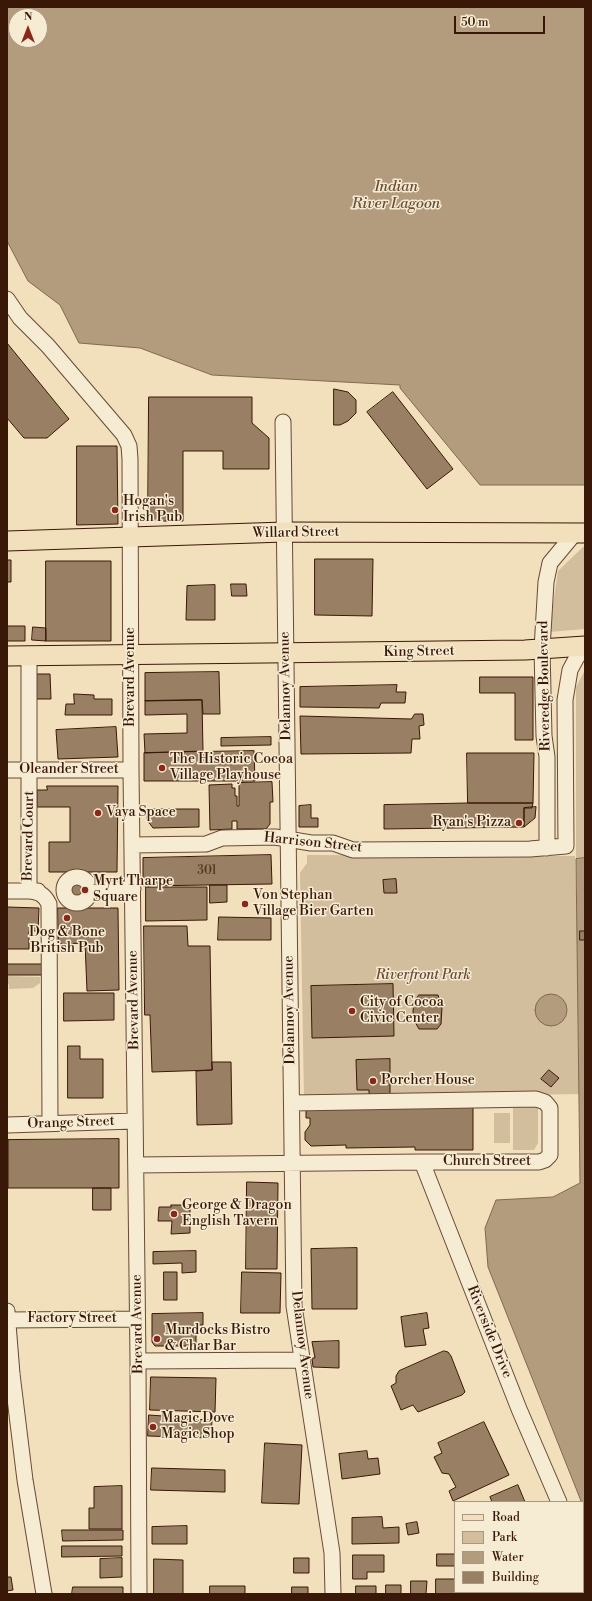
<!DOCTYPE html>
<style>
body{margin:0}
#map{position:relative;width:592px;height:1601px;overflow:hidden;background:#f1e0bb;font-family:"Libre Bodoni",serif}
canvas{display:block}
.frame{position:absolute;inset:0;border:8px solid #3a1807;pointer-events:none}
.legend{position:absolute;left:454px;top:1501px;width:130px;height:92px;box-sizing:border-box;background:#f6ebd3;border:1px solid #ab9781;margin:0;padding:5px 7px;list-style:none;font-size:12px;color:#3a1807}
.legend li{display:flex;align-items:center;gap:8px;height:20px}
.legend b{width:20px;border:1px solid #ab9781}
.north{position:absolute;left:8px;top:8px;width:40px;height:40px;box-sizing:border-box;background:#f6ebd3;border:1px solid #ab9781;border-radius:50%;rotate:0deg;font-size:11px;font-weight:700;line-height:16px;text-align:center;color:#3a1807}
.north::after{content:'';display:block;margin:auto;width:14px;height:18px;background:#8f2418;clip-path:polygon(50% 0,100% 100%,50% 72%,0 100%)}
.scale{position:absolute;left:454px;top:16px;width:91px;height:18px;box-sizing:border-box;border:2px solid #3a1807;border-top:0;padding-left:5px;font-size:12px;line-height:14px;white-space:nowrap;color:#3a1807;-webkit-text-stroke:3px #f6ebd3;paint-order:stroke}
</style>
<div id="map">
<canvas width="592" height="1601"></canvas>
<div class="frame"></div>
<ul class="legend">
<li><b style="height:5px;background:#f1e0bb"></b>Road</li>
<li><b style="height:11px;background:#d2be9c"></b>Park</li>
<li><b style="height:11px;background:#b39c7e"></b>Water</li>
<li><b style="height:11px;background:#998065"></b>Building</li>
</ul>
<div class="north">N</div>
<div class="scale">50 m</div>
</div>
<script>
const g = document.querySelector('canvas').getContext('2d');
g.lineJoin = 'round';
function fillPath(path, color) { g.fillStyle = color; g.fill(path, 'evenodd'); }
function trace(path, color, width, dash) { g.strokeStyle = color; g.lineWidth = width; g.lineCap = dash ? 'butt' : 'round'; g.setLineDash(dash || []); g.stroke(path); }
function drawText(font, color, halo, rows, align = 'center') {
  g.font = font + ' "Libre Bodoni",serif'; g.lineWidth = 3; g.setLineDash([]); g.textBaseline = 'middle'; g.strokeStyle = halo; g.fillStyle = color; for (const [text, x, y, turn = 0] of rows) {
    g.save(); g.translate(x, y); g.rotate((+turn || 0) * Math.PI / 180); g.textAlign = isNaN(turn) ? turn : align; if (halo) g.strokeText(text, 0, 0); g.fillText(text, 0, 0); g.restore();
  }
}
fillPath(new Path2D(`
 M583,547H585V629L549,632L558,571Z
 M585,670V858L576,859V687Z
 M307,855L575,856L582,1094L304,1098L300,873L307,863Z
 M7,976L40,977V983L33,988L9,989V984H7Z
 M513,1106H538V1143L534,1150H513Z
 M494,1113H510V1143H494Z`), '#d2be9c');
const water = new Path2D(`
 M7,7H585V485H480L400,388V385L212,375L140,348L79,343L60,305L28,281L7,241ZM16,16H40V40H16Z
 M585,858V1511L488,1267L485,1228L496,1200L553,1197L580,1183L576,859Z
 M535 1010a16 16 0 1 1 32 0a16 16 0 1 1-32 0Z`);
fillPath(water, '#b39c7e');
trace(water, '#83674e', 1);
const building = new Path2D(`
 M7,343L69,419L47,438H24L7,418Z
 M334,389L348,392L356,400V413L348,421L340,425H334Z
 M393,392L453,469L427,489L367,412Z
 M149,397H252V423L269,438V469H223V451H183V521H148Z
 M77,446H117L118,524L77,525Z
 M315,559H373L372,616L315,615Z
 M7,560H11V582H7Z
 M46,561H111V641H46Z
 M231,584H246L247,596H232Z
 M215,585V620H186L187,586Z
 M7,626H25V641H7Z
 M33,627L46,628V641L32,640Z
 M219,672L220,714H203L202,700L145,701V673Z
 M37,674H50L51,699H37Z
 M480,677H533V740H515V693H480Z
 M397,685L396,692H406L405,703H381L379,708L300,707V687Z
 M74,694L94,695V699H112V715H65L66,704H74Z
 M202,700L203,751L145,753L144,734L187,733V714L145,715V701Z
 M415,714H423L424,725L419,726L420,739H412L411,753L301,754L300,716L411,719Z
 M116,727L118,757L58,759L56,730Z
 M271,737V745L221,746V738Z
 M254,751L255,781H144V753Z
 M467,753H534L533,803H468Z
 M272,782L273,802H270V824L266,829H237V821H232V829L210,830L209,785L232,784V788H235V796H237V806H239V783Z
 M47,786H118L117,872H49V842H70V807H37V790H47Z
 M468,803H533L532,808H524V827L384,829V805Z
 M311,805V818H318V827H299V806Z
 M536,807L535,818L524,827V808Z
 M146,809H199V827L153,828L147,820Z
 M271,855L272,884L143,886V858Z
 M396,879L397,893H384L383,880Z
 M77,881L85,886V894L77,899L70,895V886Z
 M210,885H227V902L210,903Z
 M146,887H207V920L146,921Z
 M7,907L39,908L38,931H29V949H7Z
 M58,908H118L119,990L87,991L85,943L59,944Z
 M219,917L271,918V940H218Z
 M144,926H187L188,946H210L212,1070L152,1072L150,1015H145Z
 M580,931H585V940H580Z
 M7,964H42V975H7Z
 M393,984L394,1036L312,1038L311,986Z
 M64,993H114V1020L64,1021Z
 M419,995H438L442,1007L441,1024L437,1029H419L414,1020L413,1011L414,1003Z
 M68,1046H80V1059H103V1098H68Z
 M390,1059V1094L369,1095V1090H357L356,1060Z
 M212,1062H231L232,1124L197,1125L196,1071L212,1070Z
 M549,1070L559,1078L551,1087L541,1079Z
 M473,1106V1150H415V1147L346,1148V1145L311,1146L305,1140V1132L310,1125V1118H306V1109Z
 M119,1139V1188H8V1140Z
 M247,1182L278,1183L277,1269H246Z
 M93,1188H111V1210H93Z
 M171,1205H190V1233L171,1234L172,1221H158L159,1207H171Z
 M357,1248V1309H312L311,1249Z
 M196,1251V1272L182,1273V1263L153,1264V1252Z
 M164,1272H177V1300H164Z
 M242,1272L281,1273L280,1313H241Z
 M203,1313V1325H196V1346H155L152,1342V1314Z
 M427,1313L429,1328L423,1329L426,1345L405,1347L401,1317Z
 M339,1341V1368L313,1367L312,1358H315L312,1342Z
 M444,1351L448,1352L451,1356L465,1392L462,1395L418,1412L413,1405L401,1410L391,1386L396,1383V1376L399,1371Z
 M151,1377L216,1378L215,1412L150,1410Z
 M149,1415L163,1416V1418L212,1420L211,1438L148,1436Z
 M484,1422L509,1475L453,1501L449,1491L456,1487L449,1474L442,1473L434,1457L442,1453L438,1443Z
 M265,1443L302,1445L299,1504L262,1503Z
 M367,1451L368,1459L378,1458L380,1474L342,1479L339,1454Z
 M152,1468L225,1470V1492L151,1490Z
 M518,1485L525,1502H492L490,1497Z
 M122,1486V1529H89V1508H94V1487Z
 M382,1517L383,1528L399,1527V1543L352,1544V1518Z
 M417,1522L419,1533L408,1535L406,1524Z
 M187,1526V1544H152V1527Z
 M62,1530H123V1540L63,1541Z
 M62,1546H122V1556L62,1557Z
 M437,1554H455V1566H437Z
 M353,1555H384V1572H367V1579H353Z
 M122,1558V1577L100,1578V1559Z
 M294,1558H309V1573H294Z
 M154,1559L183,1560V1594H154Z
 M7,1577H11L13,1590L7,1591Z
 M436,1579H455L456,1594H436Z
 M411,1581H427L426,1594H411Z
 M386,1585H401V1594H386Z
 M210,1586H245V1594H210Z
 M356,1586H376V1594H356Z
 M73,1587H123V1594H72Z
 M292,1587H308V1594H292Z
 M536,1592H565L566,1594H537Z`);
fillPath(building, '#998065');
trace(building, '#3a1807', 1);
const minor = new Path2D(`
 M7,299L20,318L48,346L124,435L129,446L130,459L131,770L138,1361L139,1594
 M283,422L294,1306L332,1553L333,1594
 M7,770H131
 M132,845L206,844L222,838L275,837L311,843H333L353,850L530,849L566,846L565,700L570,670L577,657L585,648
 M547,848V757L544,736L542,649L546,582L550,563L575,533
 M64 890a13 13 0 1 1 26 0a13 13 0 1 1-26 0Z
 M90,889H133
 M7,891H38
 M29,891C39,892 44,894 49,904L50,1123
 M29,891V656
 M7,1125L135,1121
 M422,1162L519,1409L559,1502
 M136,1165L422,1162H539L545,1160L550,1155V1108L545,1102L536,1099L292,1103
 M7,1311L12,1374L25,1480L44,1594
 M7,1320L137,1319
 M138,1361L303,1360
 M583,1559L585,1564`);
const major = new Path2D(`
 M7,541L285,532L585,533
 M7,656L525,650L585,646`);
trace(minor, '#684a34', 17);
trace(major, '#3a1807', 21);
trace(minor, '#f6ebd3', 15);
trace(major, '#f1e0bb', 19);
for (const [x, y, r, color] of [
 [115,510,4,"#8f2418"],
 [162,768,4,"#8f2418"],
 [98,813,4,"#8f2418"],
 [519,823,4,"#8f2418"],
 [85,890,4,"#8f2418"],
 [245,904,4,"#8f2418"],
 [67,918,4,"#8f2418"],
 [352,1011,4,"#8f2418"],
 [373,1081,4,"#8f2418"],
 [174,1214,4,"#8f2418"],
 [157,1339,4,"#8f2418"],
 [153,1427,4,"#8f2418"]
]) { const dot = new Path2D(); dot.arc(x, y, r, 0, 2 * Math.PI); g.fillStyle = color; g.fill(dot); trace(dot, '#f6ebd3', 1.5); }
drawText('12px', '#52321e', null, [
 ["301",207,871]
]);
drawText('14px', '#3a1807', '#f6ebd3', [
 ["Hogan's",123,502],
 ["Irish Pub",123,518],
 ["The Historic Cocoa",170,760],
 ["Village Playhouse",170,776],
 ["Vaya Space",106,813],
 ["Ryan's Pizza",511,823,"right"],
 ["Myrt Tharpe",93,882],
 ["Square",93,898],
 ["Von Stephan",253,896],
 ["Village Bier Garten",253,912],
 ["Dog & Bone",67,933,"center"],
 ["British Pub",67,949,"center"],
 ["City of Cocoa",360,1003],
 ["Civic Center",360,1019],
 ["Porcher House",381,1081],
 ["George & Dragon",182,1206],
 ["English Tavern",182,1222],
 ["Murdocks Bistro",165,1331],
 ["& Char Bar",165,1347],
 ["Magic Dove",161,1419],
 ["Magic Shop",161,1435]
], 'left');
drawText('14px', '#3a1807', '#f6ebd3', [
 ["Willard Street",296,533,-1],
 ["King Street",419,652,-1],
 ["Brevard Avenue",131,677,-90],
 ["Delannoy Avenue",286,686,-91],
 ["Riveredge Boulevard",545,686,-91],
 ["Oleander Street",69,770],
 ["Brevard Court",29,836,-89],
 ["Harrison Street",313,843,6],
 ["Brevard Avenue",134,1000,-91],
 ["Delannoy Avenue",290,1010,-91],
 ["Orange Street",71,1123,-2],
 ["Church Street",487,1162],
 ["Factory Street",72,1319],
 ["Brevard Avenue",138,1324,-91],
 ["Riverside Drive",489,1332,68],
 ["Delannoy Avenue",302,1345,83]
]);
drawText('italic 14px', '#684a34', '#f6ebd3', [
 ["Riverfront Park",423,976]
]);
drawText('italic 15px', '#6a4d37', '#f6ebd3', [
 ["Indian",396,187],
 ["River Lagoon",396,204]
]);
</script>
